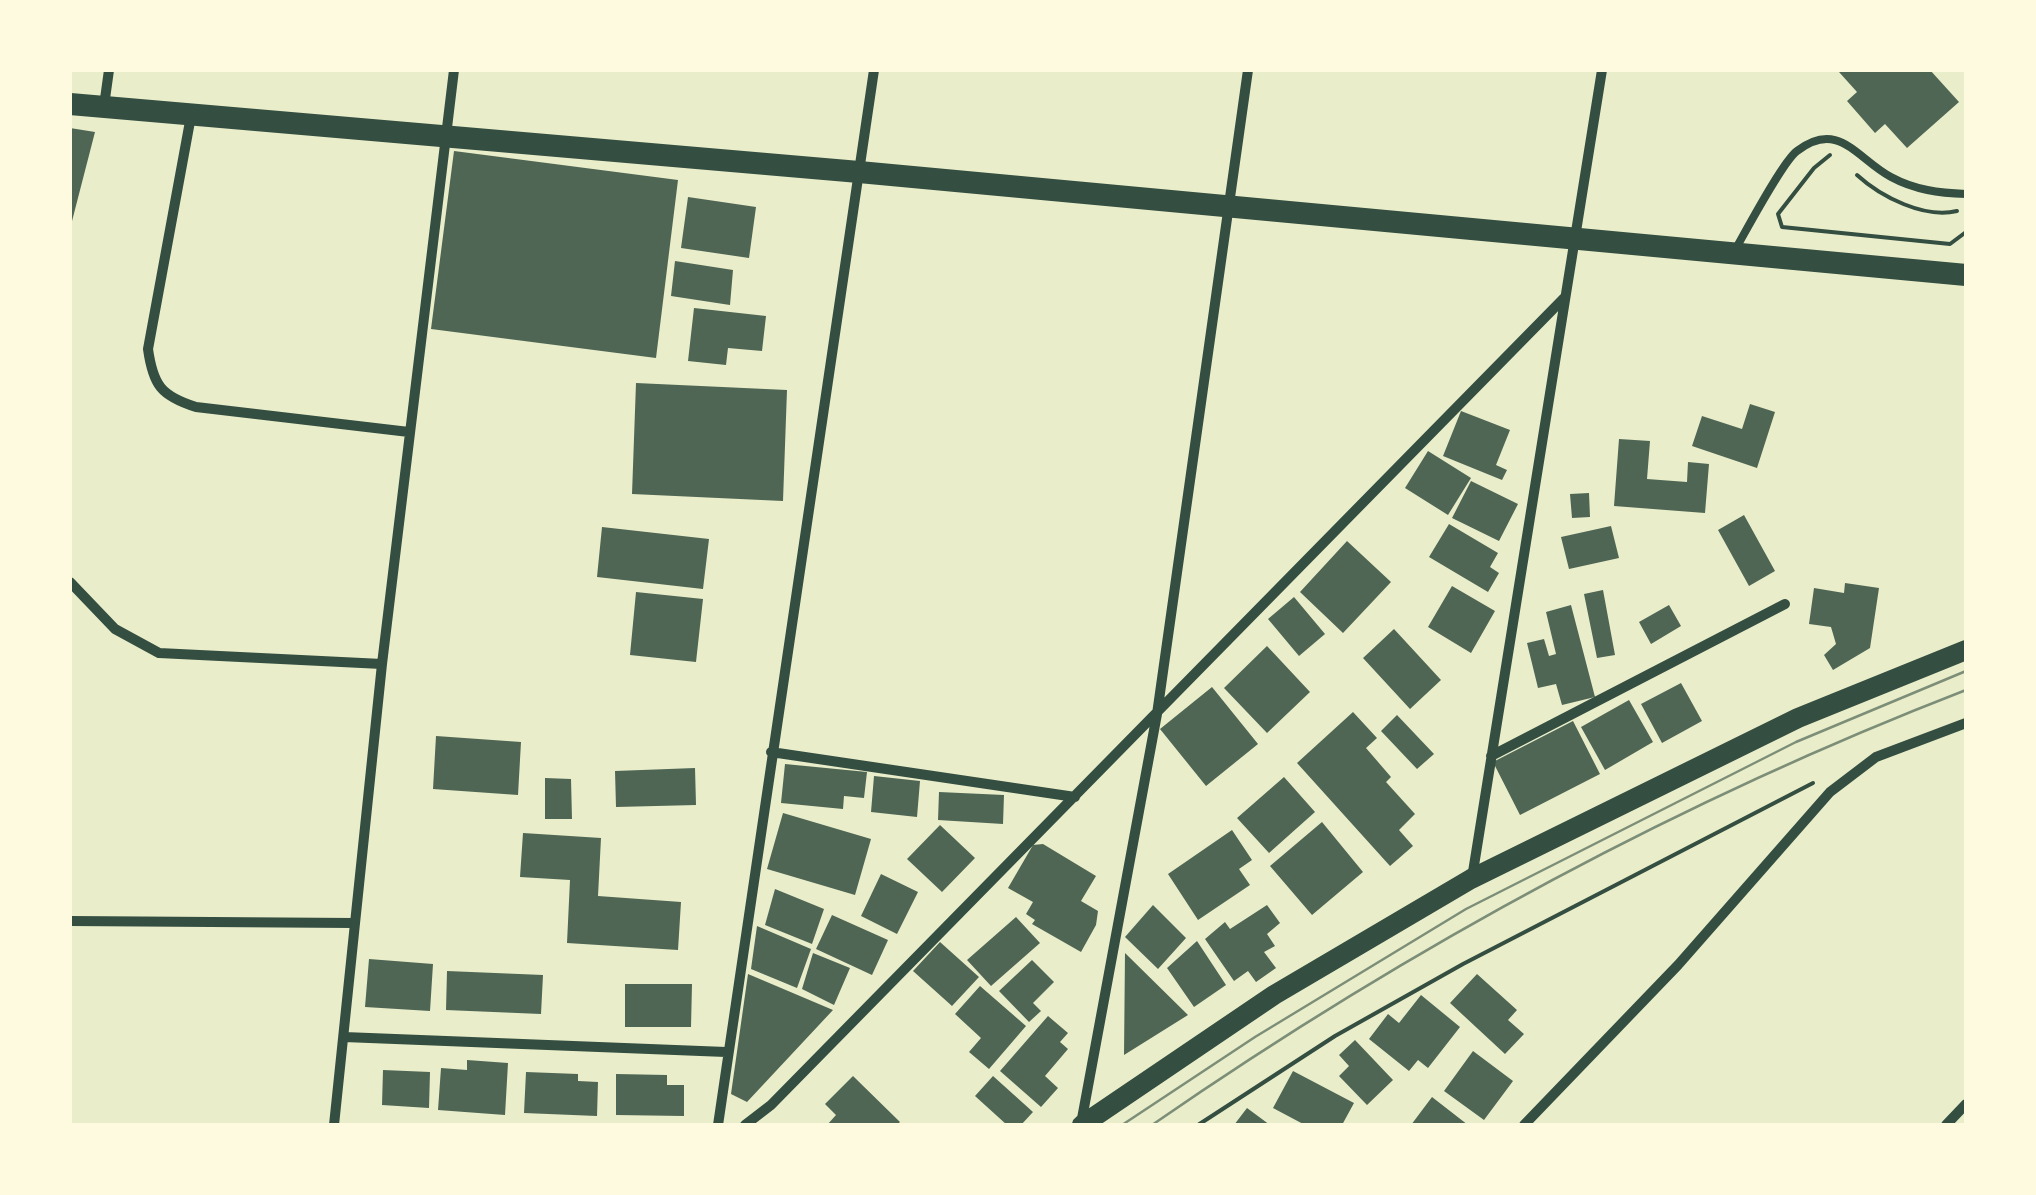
<!DOCTYPE html>
<style>
body{margin:0}
#map{position:relative;width:2036px;height:1195px;overflow:hidden;background:#e9edc9;font-family:"Public Sans",sans-serif}
canvas{display:block}
.frame{position:absolute;inset:0;border:72px solid #fefae0;pointer-events:none}
</style>
<div id="map">
<canvas width="2036" height="1195"></canvas>
<div class="frame"></div>
</div>
<script>
const g = document.querySelector('canvas').getContext('2d');
g.lineJoin = 'round';
function fillPath(path, color) { g.fillStyle = color; g.fill(path, 'evenodd'); }
function trace(path, color, width, dash) { g.strokeStyle = color; g.lineWidth = width; g.lineCap = dash ? 'butt' : 'round'; g.setLineDash(dash || []); g.stroke(path); }
fillPath(new Path2D(`
 M1842,70H1930L1959,102L1907,148L1885,124L1875,133L1847,101L1857,92L1839,72Z
 M70,128L95,132L71,225H70Z
 M454,151L678,180L656,358L431,329Z
 M688,197L756,207L749,258L681,248Z
 M675,261L733,270L730,305L671,296Z
 M694,308L766,316L762,351L728,348L726,365L688,361Z
 M636,383L787,390L783,501L632,494Z
 M1750,404L1775,412L1757,468L1692,446L1702,416L1742,429Z
 M1461,411L1510,430L1496,465L1507,470L1502,480L1443,456Z
 M1619,439L1650,441L1647,479L1687,482L1688,462L1709,464L1705,513L1614,506Z
 M1428,451L1471,478L1448,515L1405,488Z
 M1471,481L1518,504L1499,541L1452,518Z
 M1589,493L1590,517L1572,518L1570,494Z
 M1744,515L1775,571L1749,586L1718,530Z
 M1449,524L1498,553L1490,567L1499,573L1488,592L1429,557Z
 M1611,526L1619,558L1569,569L1561,537Z
 M602,527L709,539L703,589L597,577Z
 M1347,541L1391,582L1343,633L1300,592Z
 M1845,583L1879,588L1870,648L1833,670L1824,655L1836,644L1831,627L1809,624L1814,588L1844,593Z
 M1452,586L1495,611L1471,653L1428,627Z
 M1603,590L1615,655L1597,658L1584,594Z
 M636,592L703,599L696,662L630,655Z
 M1294,597L1325,634L1299,656L1268,619Z
 M1571,605L1595,697L1562,705L1556,684L1538,688L1527,643L1544,639L1549,656L1556,654L1546,612Z
 M1669,605L1681,626L1651,644L1639,622Z
 M1394,629L1441,680L1410,709L1363,658Z
 M1267,646L1310,692L1267,733L1224,688Z
 M1681,683L1702,721L1662,743L1641,704Z
 M1212,687L1258,744L1206,786L1160,729Z
 M1629,700L1653,742L1605,770L1581,727Z
 M1353,712L1377,738L1366,748L1391,777L1386,782L1415,814L1399,830L1413,846L1390,866L1297,763Z
 M1397,715L1434,754L1417,769L1381,731Z
 M1573,721L1600,774L1520,815L1493,762Z
 M436,736L521,742L518,795L433,789Z
 M785,764L867,772L864,798L844,796L843,809L781,803Z
 M695,768L696,805L616,807L615,771Z
 M874,776L920,781L917,817L871,812Z
 M1284,777L1315,812L1269,853L1237,818Z
 M545,778L571,779L572,819H545Z
 M939,792L1004,795L1003,824L938,820Z
 M783,813L871,839L855,895L767,869Z
 M1322,822L1363,872L1312,915L1270,866Z
 M940,825L975,858L942,892L907,859Z
 M1232,830L1252,860L1239,869L1250,885L1198,920L1168,874Z
 M523,833L601,838L598,896L681,902L678,950L567,943L570,880L520,877Z
 M1043,844L1096,876L1081,901L1098,911L1096,925L1081,952L1032,924L1035,920L1026,914L1033,902L1008,888L1033,845Z
 M881,874L918,892L897,934L861,916Z
 M775,889L824,909L812,944L765,925Z
 M1153,905L1186,938L1158,969L1125,937Z
 M1267,905L1280,923L1267,934L1275,946L1264,952L1276,968L1256,982L1248,971L1234,981L1205,939L1225,922L1230,929Z
 M832,915L888,940L872,975L816,949Z
 M1016,917L1040,943L991,986L967,960Z
 M757,926L811,949L797,988L751,969Z
 M1197,941L1226,985L1194,1007L1167,968Z
 M940,942L979,977L952,1006L913,971Z
 M813,953L850,968L834,1005L802,989Z
 M1125,953L1188,1015L1124,1055Z
 M369,959L433,964L430,1011L365,1007Z
 M1032,960L1054,982L1033,1003L1041,1011L1029,1022L999,991Z
 M447,971L543,975L541,1014L446,1010Z
 M748,974L833,1010L747,1102L731,1094Z
 M1477,974L1517,1010L1508,1020L1524,1034L1505,1054L1450,1003Z
 M625,984H692L691,1027H625Z
 M980,986L1026,1026L989,1069L969,1052L981,1038L955,1014Z
 M1421,995L1460,1027L1428,1068L1418,1060L1409,1071L1369,1039L1388,1014L1399,1023Z
 M1048,1016L1068,1033L1060,1042L1068,1049L1045,1076L1058,1088L1041,1107L1000,1071Z
 M1355,1040L1393,1080L1367,1105L1339,1076L1349,1066L1339,1055Z
 M1473,1051L1513,1081L1484,1120L1444,1091Z
 M467,1060L508,1063L505,1115L438,1110L441,1068L467,1070Z
 M383,1070L430,1072L429,1108L382,1105Z
 M1293,1071L1354,1103L1342,1125H1305L1273,1108Z
 M526,1072L578,1074V1081L598,1082L597,1116L524,1113Z
 M616,1074L667,1075V1085H684V1116L616,1115Z
 M853,1076L900,1122L897,1125H827L836,1115L825,1104Z
 M993,1076L1033,1112L1021,1125H1007L975,1096Z
 M1432,1097L1468,1125H1411Z
 M1247,1108L1270,1125H1234Z`), '#4f6655');
trace(new Path2D(`
 M1830,155L1814,168L1778,214L1782,227L1950,244L1966,232
 M1857,175C1881,197 1925,219 1957,211
 M1198,1125L1335,1036L1463,964L1813,783`), '#344e41', 4);
trace(new Path2D(`
 M1735,250C1746,231 1783,161 1797,151C1839,119 1857,159 1891,177C1915,190 1939,193 1966,194`), '#344e41', 8);
trace(new Path2D(`
 M104,106L109,70
 M191,116L148,349C153,385 161,396 196,407L409,432
 M70,582L115,629L159,653L382,664
 M771,752L1075,797
 M1491,756L1785,604
 M1472,878L1602,70
 M70,921L353,923
 M344,1037L726,1052
 M1081,1124L1157,714L1248,70
 M334,1125L382,664L454,70
 M718,1125L874,70
 M745,1125L771,1105L1565,297
 M1524,1125L1678,965L1830,792L1876,757L1966,723
 M1946,1125L1966,1104`), '#344e41', 10);
trace(new Path2D(`
 M1082,1125L1274,995L1471,879L1798,718L1966,650`), '#344e41', 20);
trace(new Path2D(`
 M70,104L859,172L1966,275`), '#344e41', 22);
trace(new Path2D(`
 M1122,1125L1255,1037L1466,909L1796,742L1966,671
 M1152,1125C1405,950 1679,801 1966,690`), '#7c8e77', 2.5);
</script>
